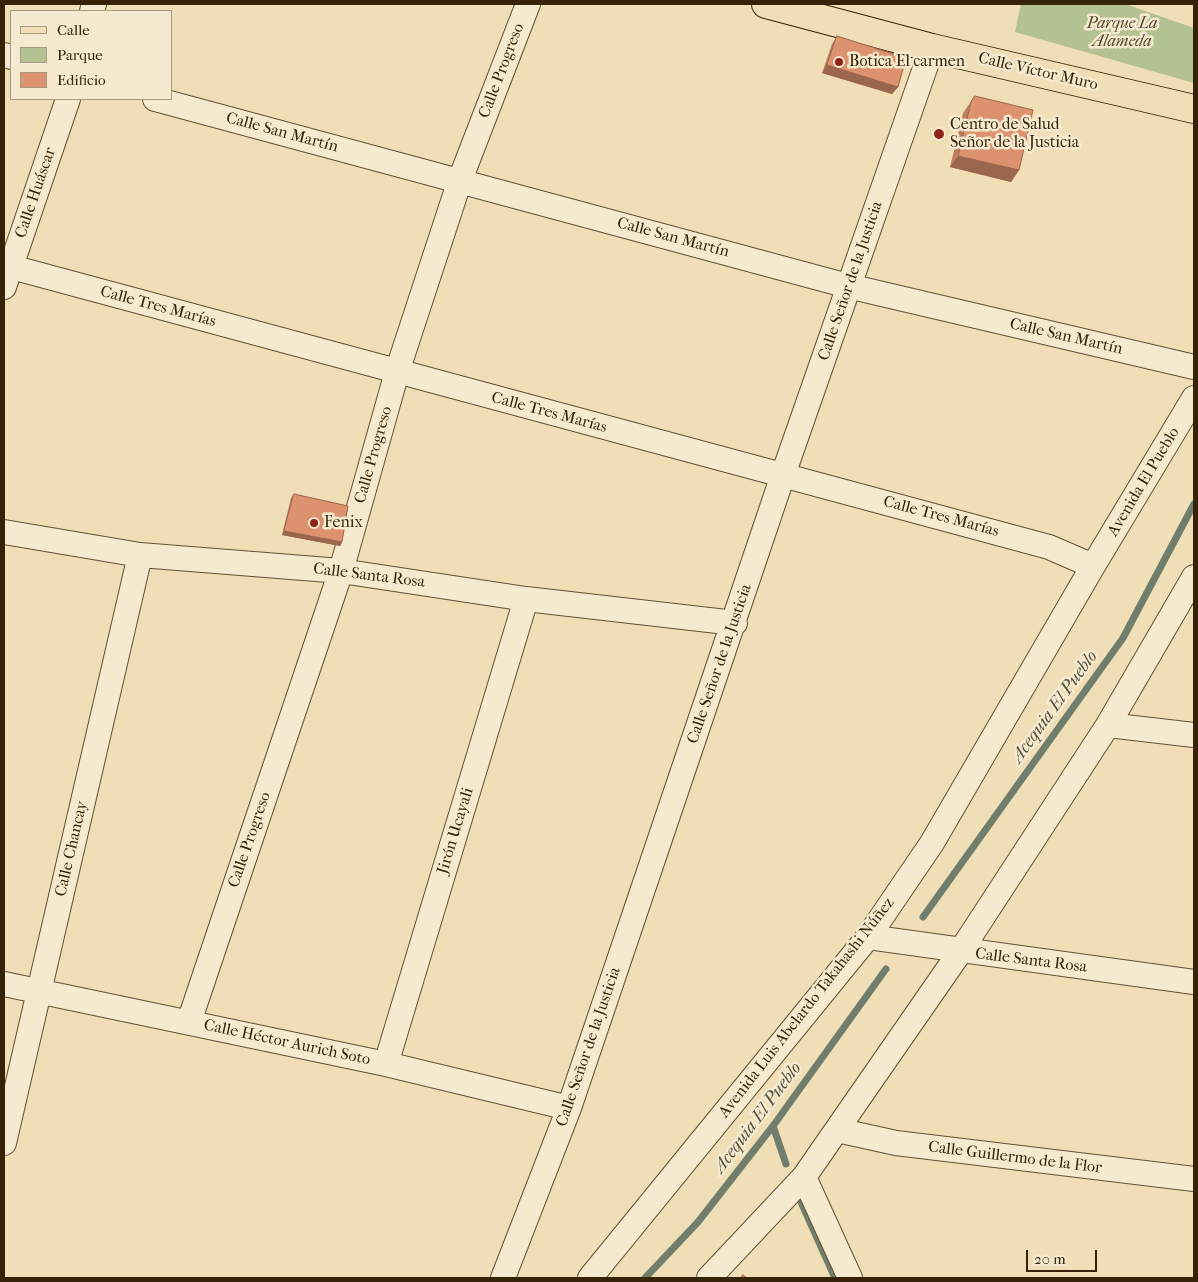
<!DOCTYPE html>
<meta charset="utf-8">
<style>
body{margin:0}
#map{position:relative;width:1198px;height:1282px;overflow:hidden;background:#efdeb6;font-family:"IM FELL French Canon",serif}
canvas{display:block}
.frame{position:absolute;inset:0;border:5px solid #362207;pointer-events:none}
.legend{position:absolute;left:10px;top:10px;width:162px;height:90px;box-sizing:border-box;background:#f5ead0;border:1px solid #a99a80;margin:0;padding:6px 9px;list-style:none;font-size:15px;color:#362207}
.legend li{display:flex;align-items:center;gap:10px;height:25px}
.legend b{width:25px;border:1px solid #a99a80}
.scale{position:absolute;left:1026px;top:1250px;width:71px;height:22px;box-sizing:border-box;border:2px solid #362207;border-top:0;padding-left:6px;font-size:15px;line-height:18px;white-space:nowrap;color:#362207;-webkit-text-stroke:4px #f5ead0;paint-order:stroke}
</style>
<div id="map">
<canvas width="1198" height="1282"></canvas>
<div class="frame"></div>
<ul class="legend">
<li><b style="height:6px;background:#efdeb6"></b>Calle</li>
<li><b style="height:14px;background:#b4c292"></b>Parque</li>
<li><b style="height:14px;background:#dc926e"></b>Edificio</li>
</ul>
<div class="scale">20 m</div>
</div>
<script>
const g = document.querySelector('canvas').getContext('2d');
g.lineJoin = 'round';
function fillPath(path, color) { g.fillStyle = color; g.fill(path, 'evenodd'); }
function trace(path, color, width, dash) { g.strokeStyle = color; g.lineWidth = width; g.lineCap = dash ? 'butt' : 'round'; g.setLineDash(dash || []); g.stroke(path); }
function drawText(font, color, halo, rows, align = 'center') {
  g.font = font + ' "IM FELL French Canon",serif'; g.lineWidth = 5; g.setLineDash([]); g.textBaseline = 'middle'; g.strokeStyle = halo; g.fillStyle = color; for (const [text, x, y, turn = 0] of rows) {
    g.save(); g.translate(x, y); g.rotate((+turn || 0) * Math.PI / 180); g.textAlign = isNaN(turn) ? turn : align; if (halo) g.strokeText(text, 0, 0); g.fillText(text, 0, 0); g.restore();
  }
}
fillPath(new Path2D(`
 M1021,4H1125L1194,28V83L1015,32Z`), '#b4c292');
trace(new Path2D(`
 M923,917L1123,638L1194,504
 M773,1126L786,1164
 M801,1202L835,1278
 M645,1278L698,1222L773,1126L886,969`), '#727e6d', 7);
const minor = new Path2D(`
 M92,11L94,4
 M4,55L11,57
 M155,99L848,286L1194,367
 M4,265L1049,547L1093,566
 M4,287L68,99
 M4,532L140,555L341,571L526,599L735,623
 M1108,725L1194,735
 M868,937L1194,982
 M4,984L386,1064L569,1108
 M189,1022L341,571L397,372L460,180L528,4
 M386,1064L526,599
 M837,1130L896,1143L1194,1179
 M4,1143L140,555
 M804,1177L850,1278
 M503,1278L569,1108L783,475L932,48
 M590,1278L868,937L932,843L1093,566L1194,398
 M709,1278L804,1177L960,952L1108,725L1194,577`);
const major = new Path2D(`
 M766,4L932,48L1194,109`);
trace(minor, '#645133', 26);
trace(major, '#362207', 30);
trace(minor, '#f5ead0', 24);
trace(major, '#efdeb6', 28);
fillPath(new Path2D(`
 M837,36L898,87L892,94L822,73L832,44Z
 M975,96L1019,170L1011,182L950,167L963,113Z
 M294,494L342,542L340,546L282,535L291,498Z`), '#bd7e5f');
fillPath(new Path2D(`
 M827,65L898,87L892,94L822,73Z
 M958,156L1019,170L1011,182L950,167Z
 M284,531L342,542L340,546L282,535Z`), '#9a664d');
const building = new Path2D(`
 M837,36L906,58L898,87L827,65Z
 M975,96L1033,110L1019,170L958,156L971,102Z
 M294,494L348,506L342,542L284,531Z
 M743,1275L747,1278H741Z`);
fillPath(building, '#dc926e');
trace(building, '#9a664d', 1);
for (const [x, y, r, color] of [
 [839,62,5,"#8f2418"],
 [939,134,6,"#8f2418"],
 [314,523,5,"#8f2418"]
]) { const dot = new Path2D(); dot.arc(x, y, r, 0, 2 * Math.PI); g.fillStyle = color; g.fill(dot); trace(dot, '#f5ead0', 2); }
drawText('italic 16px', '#564a2a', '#f5ead0', [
 ["Parque La",1122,24],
 ["Alameda",1122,42]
]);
drawText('16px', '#362207', '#f5ead0', [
 ["Botica El carmen",849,62],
 ["Centro de Salud",950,125],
 ["Señor de la Justicia",950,143],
 ["Fenix",324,523]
], 'left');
drawText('16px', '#362207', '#f5ead0', [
 ["Calle Progreso",502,71,-69],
 ["Calle Víctor Muro",1038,72,13],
 ["Calle San Martín",282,133,15],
 ["Calle Huáscar",36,193,-71],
 ["Calle San Martín",673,238,15],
 ["Calle Señor de la Justicia",851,281,-71],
 ["Calle Tres Marías",158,307,15],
 ["Calle San Martín",1066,337,13],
 ["Calle Tres Marías",549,413,15],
 ["Calle Progreso",374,455,-74],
 ["Avenida El Pueblo",1144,482,-59],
 ["Calle Tres Marías",941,517,15],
 ["Calle Santa Rosa",369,576,7],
 ["Calle Señor de la Justicia",720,664,-71],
 ["Jirón Ucayali",456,831,-73],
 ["Calle Progreso",250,840,-71],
 ["Calle Chancay",72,849,-77],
 ["Calle Santa Rosa",1031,961,7],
 ["Avenida Luis Abelardo Takahashi Núñez",807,1008,-52],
 ["Calle Héctor Aurich Soto",287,1043,12],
 ["Calle Señor de la Justicia",589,1047,-71],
 ["Calle Guillermo de la Flor",1015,1158,7]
]);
drawText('italic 18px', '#54503a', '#f5ead0', [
 ["Acequia El Pueblo",1055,707,-54],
 ["Acequia El Pueblo",758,1118,-53]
]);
</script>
